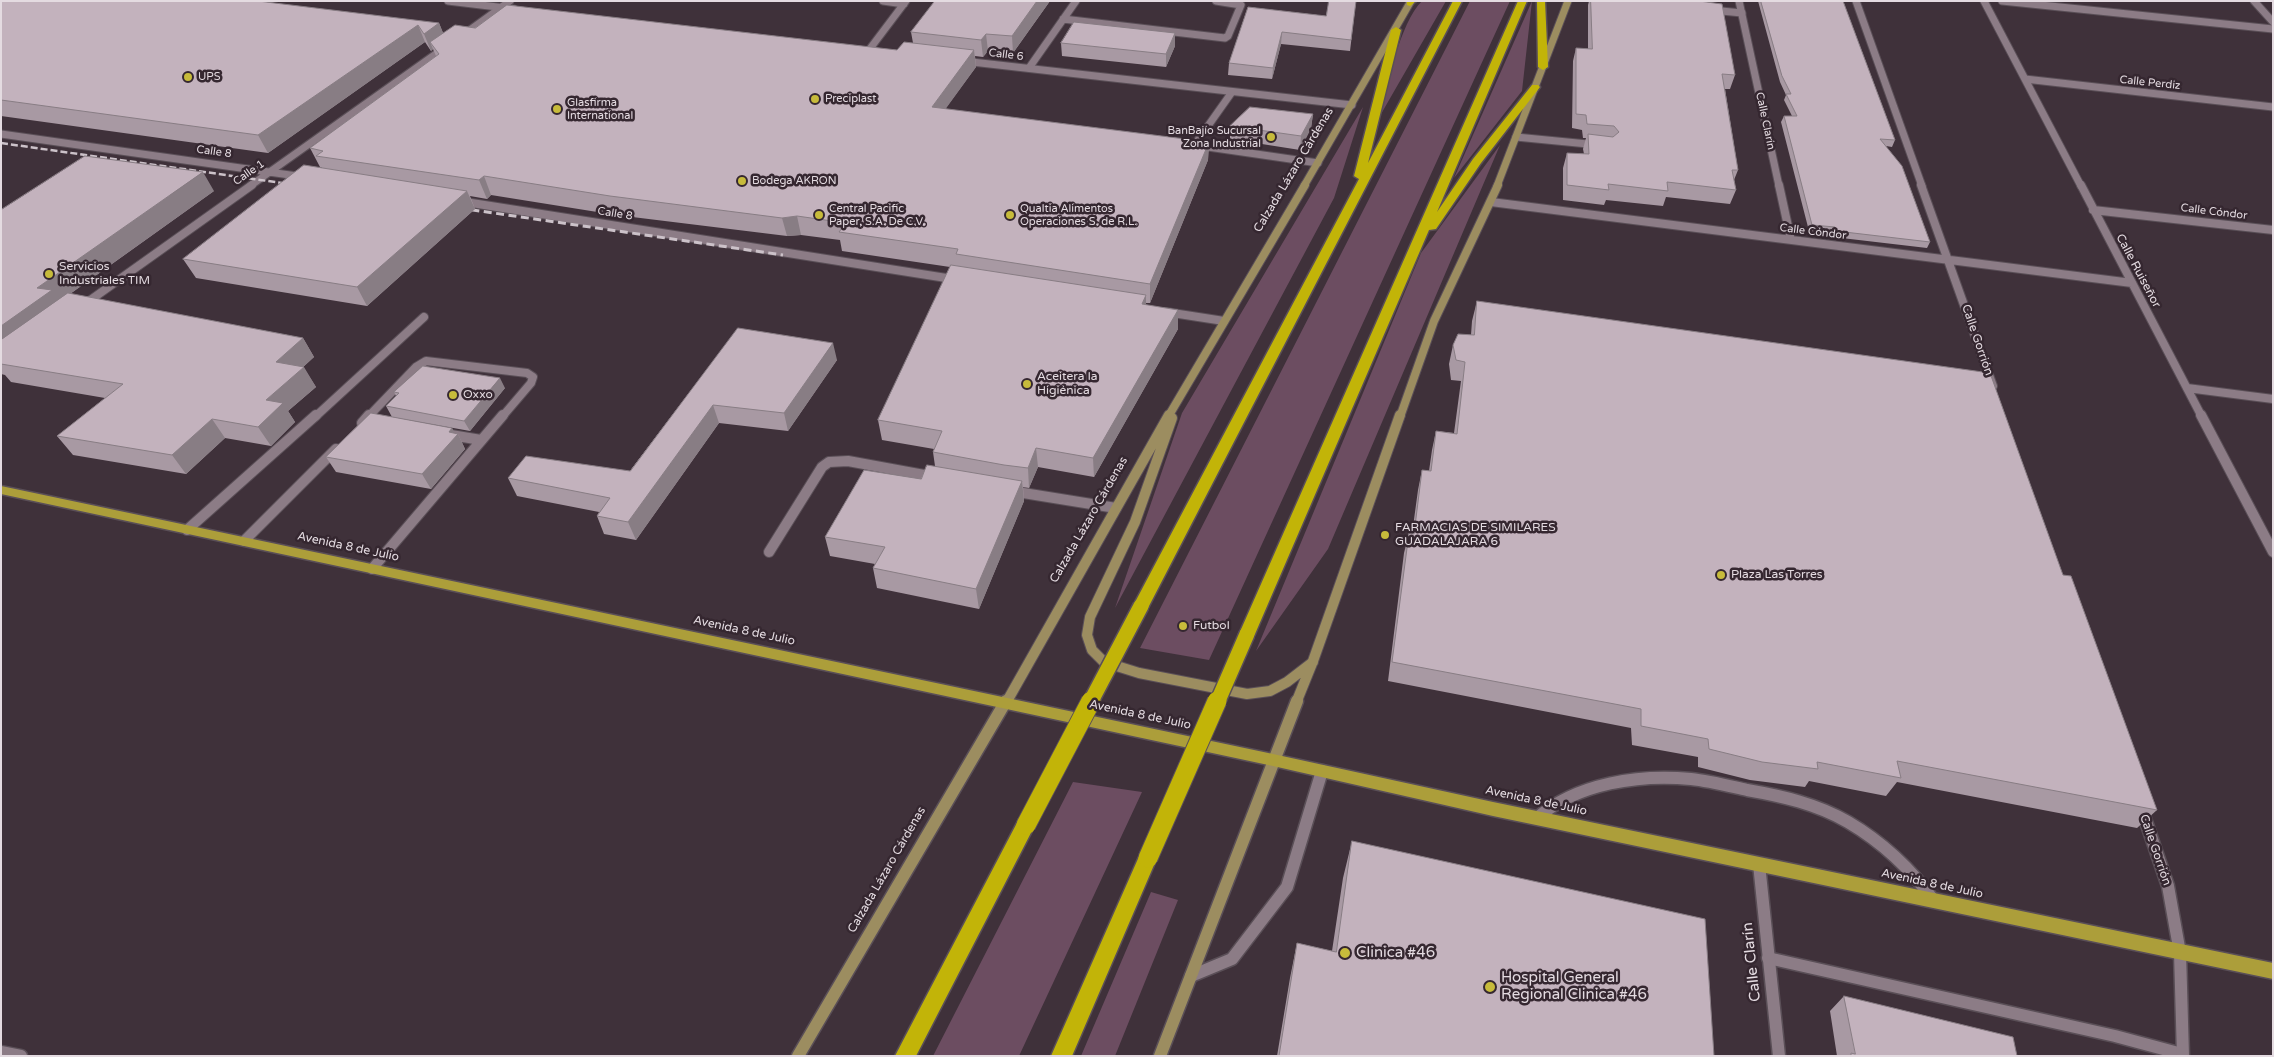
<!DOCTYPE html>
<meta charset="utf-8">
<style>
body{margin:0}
#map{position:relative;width:2274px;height:1057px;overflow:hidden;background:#3f313a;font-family:"Varela Round",sans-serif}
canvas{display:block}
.frame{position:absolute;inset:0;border:2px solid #e4dbe1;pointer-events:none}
</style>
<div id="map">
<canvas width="2274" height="1057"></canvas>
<div class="frame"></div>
</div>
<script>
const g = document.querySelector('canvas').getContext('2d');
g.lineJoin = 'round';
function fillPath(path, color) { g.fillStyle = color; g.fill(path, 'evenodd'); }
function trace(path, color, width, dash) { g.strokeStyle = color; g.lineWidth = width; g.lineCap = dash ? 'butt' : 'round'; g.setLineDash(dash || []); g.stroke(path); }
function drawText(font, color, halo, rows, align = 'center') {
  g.font = font + ' "Varela Round",sans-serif'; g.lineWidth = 5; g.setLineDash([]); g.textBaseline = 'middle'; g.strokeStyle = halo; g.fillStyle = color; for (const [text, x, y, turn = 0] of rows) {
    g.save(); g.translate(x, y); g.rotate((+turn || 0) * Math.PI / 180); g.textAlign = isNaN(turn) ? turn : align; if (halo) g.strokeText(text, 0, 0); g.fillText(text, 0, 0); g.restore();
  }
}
fillPath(new Path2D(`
 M1422,1H1446L1377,121C1386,90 1400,22 1422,1Z
 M1470,1H1510L1209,660L1140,648Z
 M1532,1L1522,91L1454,178Z
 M1363,107L1334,198L1115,608L1182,413Z
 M1500,145L1328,549L1256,651L1421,253Z
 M1073,782L1142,792L1019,1056H933Z
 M1151,892L1178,900L1115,1056H1081Z`), '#6c4d61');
const laneFar3 = new Path2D(`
 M883,1L904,4
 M1711,10L1742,13
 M1063,19L1225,38L1228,36L1241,5L1216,1
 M869,50L906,1
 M1029,68L1076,1
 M1232,92L1198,140L1201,146L1318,163
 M1516,137L1598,145`);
const laneFar2 = new Path2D(`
 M315,417L424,317
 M368,417L416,367L426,361L527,373L533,377L531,383L502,417`);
const laneFar1 = new Path2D(`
 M362,423L369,415
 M445,434L481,440
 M1011,491L1116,508
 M187,530L316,415
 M244,541L336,449
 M769,552L822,467L829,462L848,461L935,477
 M372,569L503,415`);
const lane = new Path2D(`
 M1537,818C1577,783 1640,774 1691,779C1710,781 1729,786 1747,790C1782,796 1817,804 1848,822C1882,842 1911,869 1934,901
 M1768,958L2115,1036L2182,1054
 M1191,976L1232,959L1287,887L1322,771
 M1,1052L21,1056`);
const streetFar3 = new Path2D(`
 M448,1L514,9
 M1739,1L1779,186
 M1856,1L1922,186
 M1984,1L2081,186
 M2002,1L2273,29
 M2254,1L2273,22
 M463,35L510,1
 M963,61L1352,105
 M2025,79L2273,107
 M1,134L304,177
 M250,186L447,46`);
const streetFar2 = new Path2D(`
 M1779,185L1791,240
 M1921,185L1993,386
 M2081,185L2202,417
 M459,201L959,280
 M1491,202L2132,283
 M2093,210L2273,230
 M82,306L252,185
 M1166,312L1224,321
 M2187,388L2273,399`);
const streetFar1 = new Path2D(`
 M2201,415L2273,552`);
const street = new Path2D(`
 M2142,810L2168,886L2180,953L2183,1056
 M1759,864L1779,1056`);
const secondaryFar3 = new Path2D(`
 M1304,186L1411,1
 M1497,186L1568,1`);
const secondaryFar2 = new Path2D(`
 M1168,417L1305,185
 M1400,417L1434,321L1498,185`);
const secondaryFar1 = new Path2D(`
 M1172,418L1135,522L1090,617L1087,635L1092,650L1104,662L1139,673L1247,694L1270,691L1287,682L1313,662
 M1006,703L1169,415
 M1296,703L1313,661L1400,415`);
const secondary = new Path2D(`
 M798,1056L1006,701
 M1160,1056L1297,701`);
const primary = new Path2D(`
 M1,486L1273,754L1493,802L2273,963V979L1493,816L1273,766L1,494Z`);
const highway = new Path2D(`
 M1407,1H1416L1410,6L1407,5Z
 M1453,1H1462L1149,606L1147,610L1141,612L1135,610L1133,606L1359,179L1354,176L1391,30L1396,27L1401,30L1368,163Z
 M1518,1H1527L1437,212L1473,159L1532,85H1538L1540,87L1481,163L1436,229L1429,230L1255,634L1253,638L1247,640L1241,638L1239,634Z
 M1537,1H1545L1548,67L1543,70L1538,67Z
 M1026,817L1033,819L1035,825L916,1056H895L1019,819Z
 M1148,850L1155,852L1157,858L1072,1056H1051L1141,852Z`);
trace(laneFar3, '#5a4f57', 9);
trace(laneFar2, '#5a4f57', 10);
trace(laneFar1, '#5a4f57', 12);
trace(lane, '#5a4f57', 15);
trace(streetFar3, '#5a4f57', 9);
trace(streetFar2, '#5a4f57', 10);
trace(streetFar1, '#5a4f57', 12);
trace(street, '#5a4f57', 15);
trace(secondaryFar3, '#5a4f57', 9);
trace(secondaryFar2, '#5a4f57', 10);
trace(secondaryFar1, '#5a4f57', 12);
trace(secondary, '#5a4f57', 15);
trace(primary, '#5a4f57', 3);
trace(highway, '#5a4f57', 3);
trace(laneFar3, '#8c7c86', 7);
trace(laneFar2, '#8c7c86', 8);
trace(laneFar1, '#8c7c86', 10);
trace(lane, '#8c7c86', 12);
trace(streetFar3, '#8c7c86', 7);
trace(streetFar2, '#8c7c86', 8);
trace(streetFar1, '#8c7c86', 10);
trace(street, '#8c7c86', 12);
trace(secondaryFar3, '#9c8d60', 7);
trace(secondaryFar2, '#9c8d60', 8);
trace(secondaryFar1, '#9c8d60', 10);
trace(secondary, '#9c8d60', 12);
fillPath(primary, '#ac9e3a');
fillPath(highway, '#c2b408');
trace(new Path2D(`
 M1,143L296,185`), '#ccc2c9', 2.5, [7, 3]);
trace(new Path2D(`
 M459,208L783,255`), '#ccc2c9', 3, [8, 4.5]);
const highwayBridgeFar1 = new Path2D(`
 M1090,703L1141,606
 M1217,703L1247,634`);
const highwayBridge = new Path2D(`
 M1026,825L1091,701
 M1148,858L1217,701`);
trace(highwayBridgeFar1, '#5a4f57', 18, []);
trace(highwayBridge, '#5a4f57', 21, []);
trace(highwayBridgeFar1, '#c2b408', 15);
trace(highwayBridge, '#c2b408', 19);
fillPath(new Path2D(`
 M1,1L439,23L443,33L475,28L897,50L913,43L911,32L935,1H1050L1013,53L988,51L983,57L975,56L976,67L945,109L1209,142L1208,160L1150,303H1146V305L1178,310V329L1094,477L1038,467L1029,488L1023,487L1024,501L979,609L877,588L873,568L875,564L830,556L825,537L921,479L935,466L933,452L934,449L882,440L878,420L950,267L842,251L840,240L801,235L787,236L616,215L491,195L487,199L470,196L475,209L367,306L196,278L183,259L322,168L321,167H320L310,148L436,56L433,49L431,51L425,42L268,153L1,116Z
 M1356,1L1350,51L1281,44L1272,79L1228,75L1229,63L1248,7L1326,16Z
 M1589,1H1700L1735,75L1730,89H1725L1738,170L1734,180L1736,190L1730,204L1666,197L1663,206L1606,200L1604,205L1563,200V168L1567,153L1584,154L1583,149L1586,138H1583L1582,130L1572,128L1573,61L1576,48L1588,49V5Z
 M1758,1H1843L1895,140L1892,147L1886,146L1930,242L1927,248L1833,237L1832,234L1809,231L1781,122L1784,116H1792L1784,100L1786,95L1780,82Z
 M1175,33V46L1166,67L1062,56L1061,43Z
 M1313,114L1311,128L1300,150L1230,139V126Z
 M214,191L70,294L303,338L314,357L303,367L316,387L288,411L295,422L271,446L225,438L186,474L73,455L57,436L105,398L11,382L5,375L1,374V210Z
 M1477,301L2063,575L2157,810L2137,828L1897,782L1886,796L1809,781L1805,787L1750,780L1698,767V757L1632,745L1631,728L1388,681L1404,553L1409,533L1412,534L1418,490L1422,470L1429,471L1432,450L1436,431L1454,433L1461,381L1451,380L1449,364L1453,345L1471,335L1472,321Z
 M738,328L837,360L788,431L719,423L636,540L604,534L597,516L599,512L517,496L508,478L630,471Z
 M505,388L470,431L392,417L386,406L396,396L394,392Z
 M452,428L454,433L458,434L465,449L431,489L336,472L326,457Z
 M1352,841L1714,1056H1277L1290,978L1297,943L1332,951L1343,878Z
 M1844,996L2017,1056H1837L1830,1011Z`), '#a899a3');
fillPath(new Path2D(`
 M1037,1H1050L1013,53L1012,36Z
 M439,23L446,40L430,42L433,49L431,51L424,34Z
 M418,25L425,42L268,153L258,135Z
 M1282,32L1281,44L1272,79L1273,68Z
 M1175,33V46L1166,67V54Z
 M986,34L988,51L983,57L981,40Z
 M974,50L976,67L934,125L932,107Z
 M1313,114L1311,128L1300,150L1301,136Z
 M1209,142L1208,160L1150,303V284Z
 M203,172L214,191L60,301L1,356V326L37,288Z
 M484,176L491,195L487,199L479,180Z
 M467,191L475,209L367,306L357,287Z
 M797,216L801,235L787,236L782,218Z
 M1146,295V315L1142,304Z
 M1178,310V329L1094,477L1093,458Z
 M303,338L314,357L288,381L276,362Z
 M833,343L837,360L788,431L784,413Z
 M304,367L316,387L288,411L295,422L271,446L258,427L266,400Z
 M500,378L505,388L470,431L464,421Z
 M713,405L719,423L636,540L628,522Z
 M212,419L225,438L186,474L172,455Z
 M452,428L456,436L458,434L465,449L431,489L422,474L449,432Z
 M1036,448L1038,467L1029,488L1028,468Z
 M1022,481L1024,501L979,609L976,589Z`), '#887d84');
const building = new Path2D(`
 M1,1H258L439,23L424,34L418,25L258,135L1,100Z
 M935,1H1037L1012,36L986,34L981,40L911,32Z
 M1329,1H1356L1351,40L1282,32L1273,68L1229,63L1248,7L1326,16Z
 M1591,1H1699L1722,4L1735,75L1722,74L1738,170H1732L1736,190L1667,182L1668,191L1608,184L1609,190L1567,185V153L1589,154L1588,134L1613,137L1619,132L1614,126L1587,124L1586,115L1576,114V48L1592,49Z
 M1761,1H1843L1895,140L1880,139L1902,166L1930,242L1836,231L1835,227L1812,225L1784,116H1797L1786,94H1791L1782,76Z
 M507,5L897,50L904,42L974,50L932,107L1209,142L1150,284L956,254L958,249L839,232L846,223L797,216L782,218L610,196L484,176L479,180L316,156L323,151L310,148L439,54L430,42L455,25L475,28Z
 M1074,22L1175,33L1166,54L1061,43Z
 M1250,107L1313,114L1301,136L1230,126Z
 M85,156L203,172L37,288L52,290L1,326V210Z
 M304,165L467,191L357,287L183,259Z
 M951,265L1146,295L1142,304L1178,310L1093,458L1036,448L1028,468L1004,465L933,452L942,431L878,420Z
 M68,293L303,338L276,362L304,367L266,400L283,403L258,427L212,419L172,455L57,436L123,384L1,364V340Z
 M1477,301L1990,373L2063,575L2071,576L2157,810L1897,761L1901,778L1817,762L1818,769L1762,762L1709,749L1708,739L1641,726V709L1392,662L1409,533L1414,534L1422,470L1431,471L1436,431L1457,434L1465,362L1456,360L1453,345L1458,334L1474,335Z
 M738,328L833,343L784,413L713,405L628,522L597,516L610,498L508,478L526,456L630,471Z
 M423,366L500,378L464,421L386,406L399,393L394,392Z
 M371,413L452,428L449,432L458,434L422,474L326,457Z
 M927,465L1022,481L976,589L873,568L885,547L825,537L864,470L921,479Z
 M1352,841L1705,919L1714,1056H1279L1297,943L1336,952Z
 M1844,996L2013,1037L2017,1056H1851V1053L1855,1054Z`);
fillPath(building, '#c3b2bd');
trace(building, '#887d84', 1);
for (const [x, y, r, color] of [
 [188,77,5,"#c7bb3b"],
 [815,99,5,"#c7bb3b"],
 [557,109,5,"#c7bb3b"],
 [1271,137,5,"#c7bb3b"],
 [742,181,5,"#c7bb3b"],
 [819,215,5,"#c7bb3b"],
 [1010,215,5,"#c7bb3b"],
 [49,274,5,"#c7bb3b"],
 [1027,384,5,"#c7bb3b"],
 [453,395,5,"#c7bb3b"],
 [1385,535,5,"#c7bb3b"],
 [1721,575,5,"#c7bb3b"],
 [1183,626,5,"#c7bb3b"],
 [1345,953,6,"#c7bb3b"],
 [1490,987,6,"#c7bb3b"]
]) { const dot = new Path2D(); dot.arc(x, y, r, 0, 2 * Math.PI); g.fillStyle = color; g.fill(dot); trace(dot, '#352730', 2); }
drawText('11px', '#e4dbe1', '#352730', [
 ["Calle 6",1006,55,7],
 ["Calle Perdiz",2150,83,6],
 ["Calle Clarín",1765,121,78],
 ["Calle 8",214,152,8],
 ["Calle 1",249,173,-35],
 ["Calle Cóndor",2214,212,7],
 ["Calle 8",615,214,9],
 ["Calle Cóndor",1813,232,7]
]);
drawText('11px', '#e4dbe1', '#352730', [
 ["UPS",198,77],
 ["Preciplast",825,99],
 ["Glasfirma",567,103],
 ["International",567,116],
 ["BanBajío Sucursal",1261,131,"right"],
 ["Zona Industrial",1261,144,"right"],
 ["Bodega AKRON",752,181],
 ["Central Pacific",829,209],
 ["Paper, S.A. De C.V.",829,222],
 ["Qualtia Alimentos",1020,209],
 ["Operaciones S. de R.L.",1020,222]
], 'left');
drawText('12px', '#e4dbe1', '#352730', [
 ["Calzada Lázaro Cárdenas",1294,170,-59],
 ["Calle Ruiseñor",2138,271,62],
 ["Calle Gorrión",1977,340,71],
 ["Calzada Lázaro Cárdenas",1089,520,-60],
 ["Avenida 8 de Julio",348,547,12],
 ["Avenida 8 de Julio",744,631,12],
 ["Avenida 8 de Julio",1140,715,12],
 ["Avenida 8 de Julio",1536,801,12],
 ["Calle Gorrión",2155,850,71],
 ["Calzada Lázaro Cárdenas",887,870,-60],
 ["Avenida 8 de Julio",1932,884,12]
]);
drawText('12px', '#e4dbe1', '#352730', [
 ["Servicios",59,267],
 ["Industriales TIM",59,281],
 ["Aceitera la",1037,377],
 ["Higiénica",1037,391],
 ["Oxxo",463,395],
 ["FARMACIAS DE SIMILARES",1395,528],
 ["GUADALAJARA 6",1395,542],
 ["Plaza Las Torres",1731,575],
 ["Futbol",1193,626]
], 'left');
drawText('15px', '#e4dbe1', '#352730', [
 ["Clinica #46",1356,953],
 ["Hospital General",1501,978],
 ["Regional Clinica #46",1501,995]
], 'left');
drawText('15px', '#e4dbe1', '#352730', [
 ["Calle Clarín",1752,962,-96]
]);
</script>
